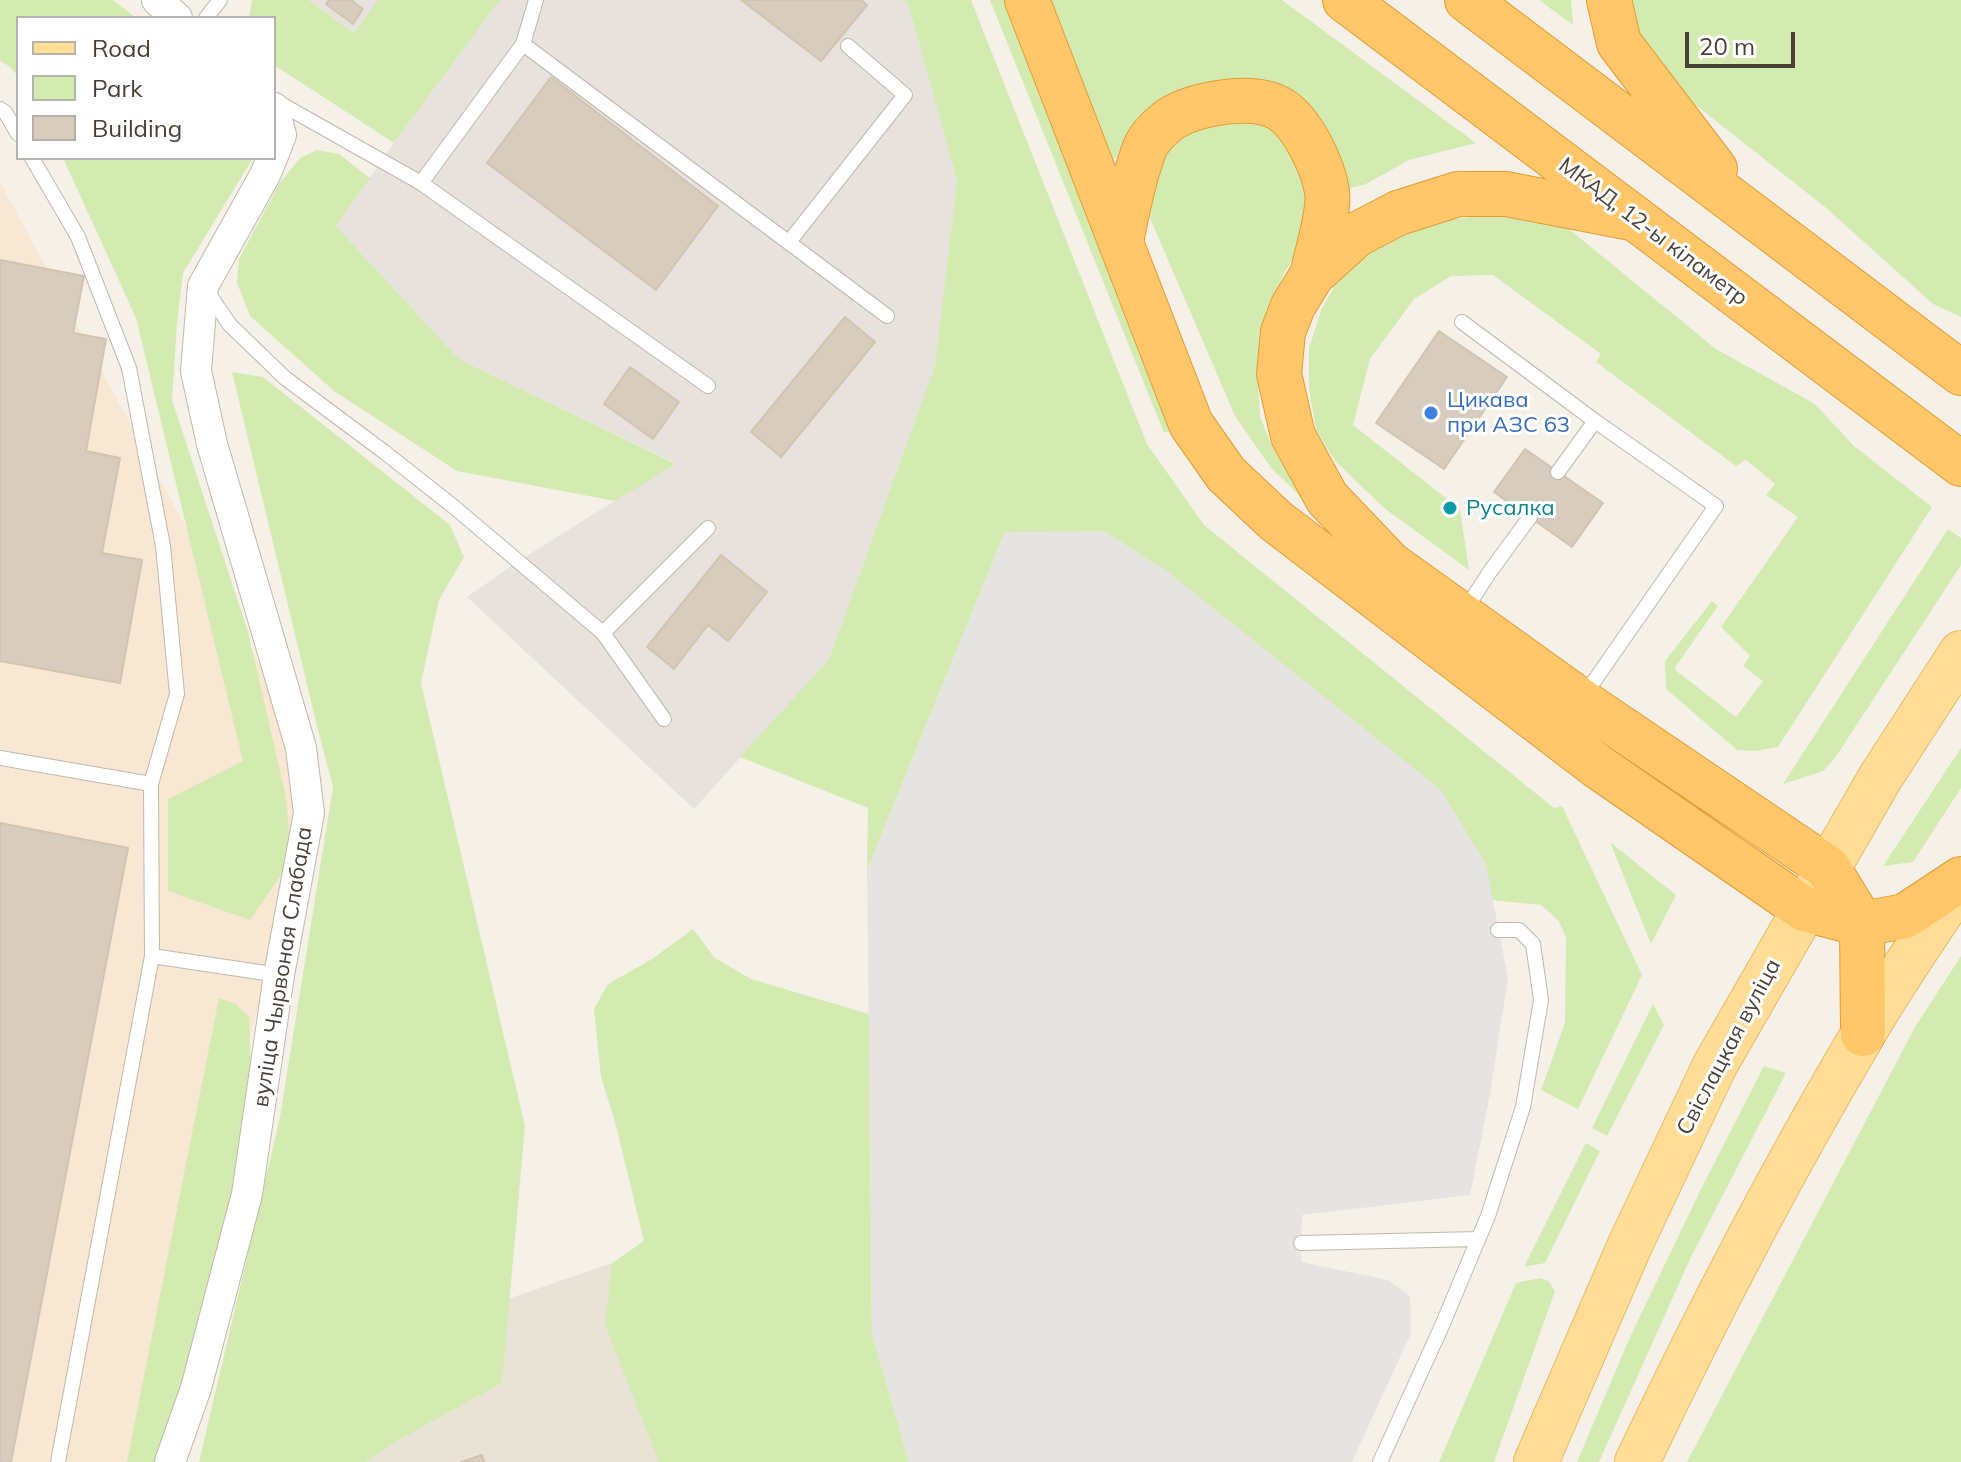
<!DOCTYPE html>
<meta charset="utf-8">
<style>
body{margin:0}
#map{position:relative;width:1961px;height:1462px;overflow:hidden;background:#f5f1e9;font-family:Mulish,sans-serif}
canvas{display:block}
.legend{position:absolute;left:16px;top:16px;width:260px;height:144px;box-sizing:border-box;background:#fff;border:2px solid #b6b3af;margin:0;padding:10px 14px;list-style:none;font-size:24px;color:#494137}
.legend li{display:flex;align-items:center;gap:16px;height:40px}
.legend b{width:40px;border:2px solid #b6b3af}
.scale{position:absolute;left:1685px;top:32px;width:110px;height:36px;box-sizing:border-box;border:4px solid #494137;border-top:0;padding-left:10px;font-size:24px;line-height:28px;white-space:nowrap;color:#494137;-webkit-text-stroke:6px #fff;paint-order:stroke}
</style>
<div id="map">
<canvas width="1961" height="1462"></canvas>
<ul class="legend">
<li><b style="height:10px;background:#ffdd97"></b>Road</li>
<li><b style="height:22px;background:#d3ebb0"></b>Park</li>
<li><b style="height:22px;background:#d7ccbd"></b>Building</li>
</ul>
<div class="scale">20 m</div>
</div>
<script>
const g = document.querySelector('canvas').getContext('2d');
g.lineJoin = 'round';
function fillPath(path, color) { g.fillStyle = color; g.fill(path, 'evenodd'); }
function trace(path, color, width, dash) { g.strokeStyle = color; g.lineWidth = width; g.lineCap = dash ? 'butt' : 'round'; g.setLineDash(dash || []); g.stroke(path); }
function drawText(font, color, halo, rows, align = 'center') {
  g.font = font + ' Mulish,sans-serif'; g.lineWidth = 6; g.setLineDash([]); g.textBaseline = 'middle'; g.strokeStyle = halo; g.fillStyle = color; for (const [text, x, y, turn = 0] of rows) {
    g.save(); g.translate(x, y); g.rotate((+turn || 0) * Math.PI / 180); g.textAlign = isNaN(turn) ? turn : align; if (halo) g.strokeText(text, 0, 0); g.fillText(text, 0, 0); g.restore();
  }
}
fillPath(new Path2D(`
 M612,1263L669,1462H365L390,1445L502,1383L508,1299Z`), '#e9e2d6');
fillPath(new Path2D(`
 M0,182L322,780L183,1274L139,1462H0Z`), '#f7e7d3');
fillPath(new Path2D(`
 M309,0H378L354,33Z
 M500,0H903L908,4L957,180L935,365L829,659L694,809L467,597L517,562L675,463L459,359L336,226L394,143Z`), '#e7e2dd');
fillPath(new Path2D(`
 M0,0H113L136,18H18V76L9,66L0,61Z
 M252,0H309L354,33L378,0H500L394,143L274,65V18H249Z
 M903,0H971L1147,444L1204,525L1554,808L1562,806L1642,975L1578,1109L1541,1090L1565,1023L1566,937L1558,920L1541,905L1492,900L1486,864L1005,532L867,870L868,808L740,757L829,659L935,365L957,180L908,4Z
 M990,0H1007L1177,428L1164,433Z
 M1046,0H1282L1476,143L1409,160L1364,185L1348,188L1281,90L1129,156L1106,160Z
 M1539,0H1571L1573,25Z
 M1626,0H1961V317L1933,304L1825,207L1674,88L1647,55Z
 M1234,115L1275,128L1312,188L1300,249L1284,273L1260,332L1258,371L1259,400L1260,416L1270,442L1281,462L1331,526L1271,468L1235,416L1150,218V184L1155,167L1172,144L1187,130Z
 M317,150L339,154L370,178L336,226L459,359L676,464L615,501L457,471L334,391L250,316L237,283L239,259L279,184L300,158Z
 M63,158H253L183,273L177,323L172,400L248,632L286,797L289,833L287,866L250,920L168,891V799L243,761L136,318Z
 M1507,212L1564,225L1716,349L1815,404L1854,446L1932,507L1778,747L1756,751L1737,750L1666,689L1665,661L1712,601L1718,606L1674,669L1736,717L1763,681L1743,666L1750,656L1721,627L1798,517L1766,495L1775,484L1746,460L1736,466L1596,362L1601,354L1493,275L1451,276L1414,299L1370,359L1353,425L1460,509L1469,570L1384,508L1335,461L1316,430L1309,389V348L1322,308L1346,267L1383,242L1419,224Z
 M232,372L263,377L450,525L464,557L439,600L421,683L525,1126L502,1383L390,1445L365,1462H199L280,1117L333,787L316,722Z
 M1948,529L1961,538V565L1835,758L1823,771L1783,784Z
 M1961,748V788L1913,862L1883,866Z
 M1610,842L1676,895L1651,944Z
 M693,929L715,958L751,979L869,1014L872,1333L909,1462H659L605,1325L612,1263L644,1241L615,1122L601,1077L594,1009L608,984L652,959Z
 M1961,956V1462H1687L1915,1027Z
 M219,998L236,1004L249,1017L251,1067L240,1169L218,1255L167,1435L157,1462H127Z
 M1653,1004L1664,1025L1607,1136L1592,1128Z
 M1764,1066L1786,1073L1691,1257L1599,1462H1577L1630,1337L1701,1189Z
 M1586,1143L1600,1151L1545,1263L1524,1267Z
 M1540,1278L1549,1281L1555,1291L1494,1462H1439L1516,1283Z`), '#d3ebb0');
fillPath(new Path2D(`
 M1104,531L1168,572L1440,789L1486,864L1508,978L1490,1094L1470,1195L1302,1215L1301,1262L1388,1280L1410,1296L1411,1333L1352,1462H909L872,1333L867,870L1005,532Z`), '#e6e4e0');
const building = new Path2D(`
 M329,0H351L363,9L353,24L326,4Z
 M741,0H861L867,5L821,61Z
 M551,77L718,206L656,290L487,163Z
 M0,260L84,276L73,333L106,339L86,451L120,458L102,553L142,560L120,683L0,661Z
 M845,317L875,342L781,457L751,432Z
 M1439,331L1507,377L1444,469L1376,423Z
 M630,367L679,402L653,439L604,404Z
 M1525,449L1603,503L1572,547L1494,492Z
 M721,555L767,592L728,641L708,625L674,669L647,647Z
 M0,823L128,848L11,1462H0Z
 M482,1455L484,1462H461Z`);
fillPath(building, '#d7ccbd');
trace(building, '#d2c4b0', 2);
const lane = new Path2D(`
 M206,18L220,0
 M523,44L536,0
 M274,100L421,183L523,44L887,316
 M0,109L5,112L18,134
 M32,158L78,237L129,368L163,546L177,694L151,784L152,956L58,1462
 M421,183L708,386
 M789,242L905,95L848,46
 M206,290L230,325L285,378L383,451L454,507L603,633L664,719
 M1462,322L1595,421
 M1558,472L1595,421L1716,506L1583,697
 M1464,612L1489,573L1530,517
 M603,633L708,528
 M0,758L151,784
 M152,956L279,975
 M1301,1243L1478,1239
 M1380,1462L1441,1328L1488,1216L1523,1107L1541,1000L1533,944L1519,930H1498`);
const street = new Path2D(`
 M157,0L177,18
 M274,108L281,135L274,153
 M170,1462L196,1388L247,1194L279,975L309,813L301,748L212,444L196,371L203,286L265,175L272,158`);
const primary = new Path2D(`
 M1536,1462L1630,1245L1715,1065L1880,778L1961,653
 M1637,1462C1706,1317 1780,1174 1862,1036C1892,983 1928,933 1961,882`);
const highway = new Path2D(`
 M1027,0L1191,424L1226,474L1276,521L1597,766L1804,909L1862,924L1905,916L1961,879
 M1345,0L1961,464
 M1467,0L1961,373
 M1609,0L1619,43L1715,169
 M1636,219L1506,194H1458L1398,213L1356,235L1312,275L1293,306L1283,332L1279,374L1293,436L1327,498L1390,564L1581,701L1828,868L1862,924L1863,1034
 M1121,242C1126,216 1131,190 1139,165C1142,158 1143,149 1148,142C1153,134 1165,122 1174,117C1199,103 1254,93 1280,109C1302,122 1323,166 1327,191C1330,212 1317,253 1312,275`);
trace(lane, '#c1b8aa', 16);
trace(street, '#c1b8aa', 32);
trace(primary, '#e9bb62', 46);
trace(highway, '#e49c33', 46);
trace(lane, '#fff', 14);
trace(street, '#fff', 30);
trace(primary, '#ffdd97', 44);
trace(highway, '#ffc769', 44);
for (const [x, y, r, color] of [
 [1431,413,8,"#3f7fe0"],
 [1450,508,8,"#0f9aa8"]
]) { const dot = new Path2D(); dot.arc(x, y, r, 0, 2 * Math.PI); g.fillStyle = color; g.fill(dot); trace(dot, '#fff', 3); }
drawText('22px', '#494137', '#fff', [
 ["МКАД, 12-ы кіламетр",1653,232,37],
 ["вуліца Чырвоная Слабада",283,967,-81],
 ["Свіслацкая вуліца",1729,1047,-62]
]);
drawText('22px', '#366cbe', '#fff', [
 ["Цикава",1447,400],
 ["при АЗС 63",1447,425]
], 'left');
drawText('22px', '#0d838f', '#fff', [
 ["Русалка",1466,508]
], 'left');
</script>
